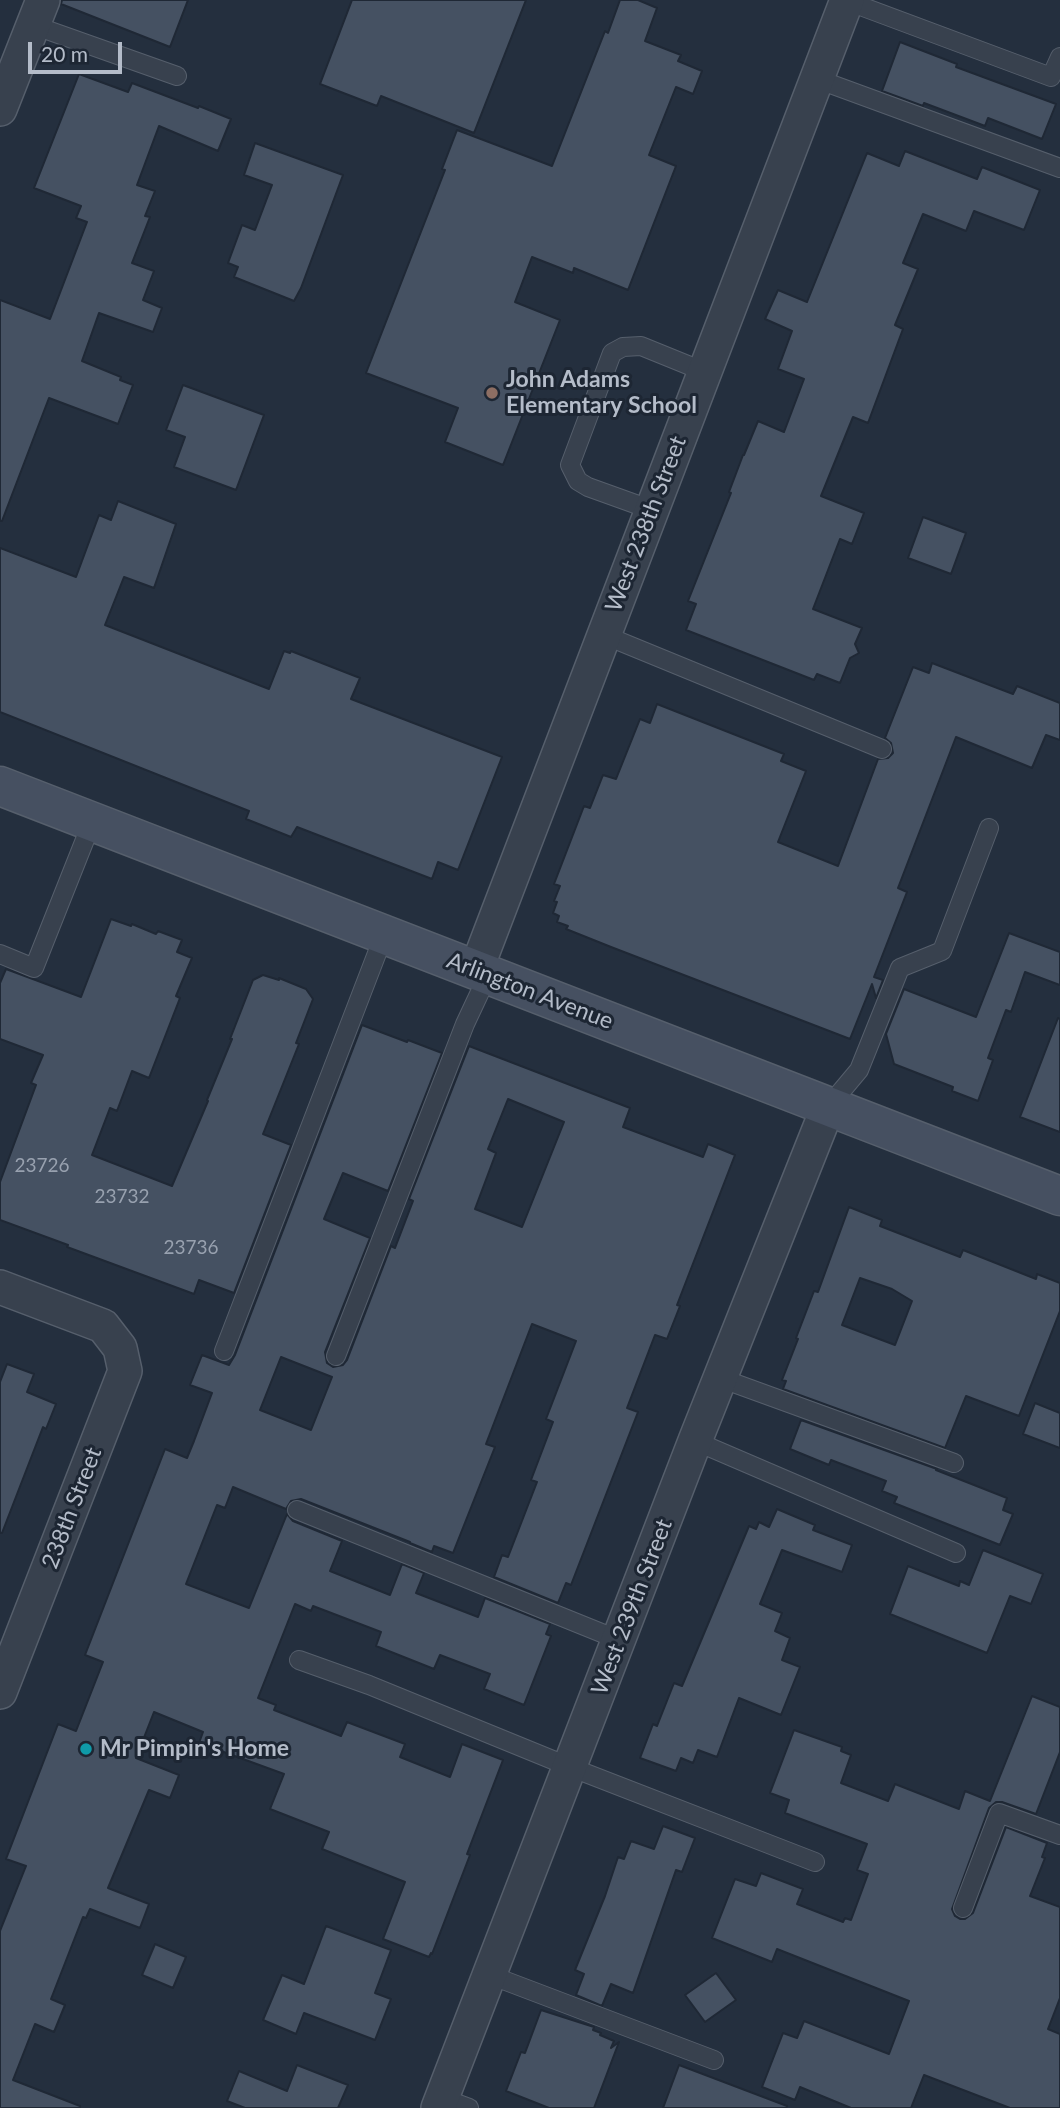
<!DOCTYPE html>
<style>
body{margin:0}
#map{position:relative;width:1060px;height:2108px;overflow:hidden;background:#242f3e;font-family:Lato,sans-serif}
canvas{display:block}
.scale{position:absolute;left:28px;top:42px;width:94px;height:32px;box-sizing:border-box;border:4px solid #b4bcc9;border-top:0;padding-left:9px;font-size:21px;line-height:24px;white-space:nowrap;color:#b4bcc9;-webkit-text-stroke:5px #1d2633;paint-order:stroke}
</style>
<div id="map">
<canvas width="1060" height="2108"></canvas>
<div class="scale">20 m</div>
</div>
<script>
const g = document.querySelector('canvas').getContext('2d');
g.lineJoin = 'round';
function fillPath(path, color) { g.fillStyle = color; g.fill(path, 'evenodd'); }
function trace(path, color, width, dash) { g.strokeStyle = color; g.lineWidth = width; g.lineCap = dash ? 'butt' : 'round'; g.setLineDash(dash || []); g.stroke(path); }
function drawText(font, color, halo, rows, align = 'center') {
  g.font = font + ' Lato,sans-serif'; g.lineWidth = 6; g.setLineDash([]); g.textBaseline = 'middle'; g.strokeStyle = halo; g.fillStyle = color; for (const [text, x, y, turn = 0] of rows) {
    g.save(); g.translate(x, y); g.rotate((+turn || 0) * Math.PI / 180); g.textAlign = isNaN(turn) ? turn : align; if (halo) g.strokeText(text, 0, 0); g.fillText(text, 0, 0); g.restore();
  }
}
const building = new Path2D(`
 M62,0H188L170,47L61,4Z
 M352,0H526L474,133L381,96L377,106L320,84Z
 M620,0H638L657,8L645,41L681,55L678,61L702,71L693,94L676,87L649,155L676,166L628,290L574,268L573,273L532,257L515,302L560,320L503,465L445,442L458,408L366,373L445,170L442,169L457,130L552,166L605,31L608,33Z
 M900,42L957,64L956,67L1056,104L1042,139L988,118L985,126L924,103L923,106L882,91Z
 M79,74L128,92L132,83L198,108L199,106L231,119L218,151L159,126L137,185L155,191L145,216L150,217L132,263L154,271L143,300L162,308L153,332L99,313L82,361L121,377L120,380L133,385L118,424L49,398L2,521H0V300L50,319L87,222L76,218L81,206L34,188Z
 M255,143L343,175L301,288L294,301L234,277L238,267L228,263L242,225L255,230L272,185L244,175Z
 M905,151L977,179L982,167L1040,190L1024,230L974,211L966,231L923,214L903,263L918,269L895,325L903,329L868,423L853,417L821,496L864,513L852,544L840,539L813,609L862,628L855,644L859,653L850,658L840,683L817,674L814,680L686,630L696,604L688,601L731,493L729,492L743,455H744L758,421L784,432L804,379L778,369L792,331L765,319L778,290L807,302L867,153L899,166Z
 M183,385L264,415L236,490L174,467L185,437L166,430Z
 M118,501L176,524L154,588L124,577L105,625L269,689L284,651L290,653L291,651L360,678L351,699L502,757L458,870L438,862L432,879L297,827L291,837L246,819L249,811L0,712V548L76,577L99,515L111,520Z
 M923,517L966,533L951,574L908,558Z
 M932,663L1013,694L1017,686L1060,703V740L1046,735L1032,768L956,737L898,888L907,892L874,977L883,980L876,998L872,984L850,1039L611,947L566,929L568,926L557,922L559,916L553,913L557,902L554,901L560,886L554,884L584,806L590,808L603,775L616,779L640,719L650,723L657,704L784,754L781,761L806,771L778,842L838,866L878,759L888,758L893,753L891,743L885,738L913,667L929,673Z
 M111,919L131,926L132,924L156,934L158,931L182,940L177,952L192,958L176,996L180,998L149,1078L132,1071L117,1111L110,1108L92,1155L172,1186L208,1101L207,1100L232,1039H230L253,980L263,975L279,980V978L306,989L313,999L296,1043L299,1044L263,1134L291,1145L234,1293L199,1280L194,1294L67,1247L68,1245L0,1220V1182L36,1085L31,1083L43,1055L0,1039V983L6,969L81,997Z
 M1009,933L1060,952V985L1025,972L1011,1012L1006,1010L988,1058L993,1060L978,1101L952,1091L953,1087L894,1064L886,1034L904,989L976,1017Z
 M1058,1018L1060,1019V1132L1020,1117Z
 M362,1025L407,1042L408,1040L442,1053L388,1191L343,1173L324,1219L370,1238L325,1352L327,1363L333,1367L343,1365L347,1360L391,1246L395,1248L413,1201L409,1199L469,1046L630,1108L623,1127L703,1157L708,1144L735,1155L677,1305L680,1306L667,1339L655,1335L627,1408L638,1412L571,1585L566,1583L558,1603L494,1577L502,1555L508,1557L537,1482L531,1480L553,1422L546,1419L576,1341L532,1324L486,1444L495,1447L453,1553L434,1546L432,1552L410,1543V1542L301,1499L291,1501L286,1509L233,1487L225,1508L217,1505L186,1584L249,1608L287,1514L293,1521L342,1541L330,1571L390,1595L402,1564L424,1573L416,1593L478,1617L485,1598L550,1624L546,1634L551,1636L524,1705L484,1689L490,1674L440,1655L434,1669L376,1646L381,1632L313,1606L311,1611L295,1604L258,1698L276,1705L274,1710L341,1736L347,1722L405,1744L400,1757L450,1777L462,1744L503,1760L467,1854L470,1855L432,1954L431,1953L429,1957L383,1939L405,1882L322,1849L329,1832L270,1809L284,1774L199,1743L203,1732L154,1712L136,1758L179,1775L170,1798L149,1790L108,1888L149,1904L140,1928L90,1909L86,1918L83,1917L51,1999L65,2005L54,2032L35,2024L13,2080L80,2106V2108H0V1931L26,1866L6,1859L58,1724L76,1731L103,1662L85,1655L165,1449L187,1458L194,1441L212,1393L190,1385L202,1355L229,1365L235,1355ZM508,1099L564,1122L522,1227L475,1209L496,1153L488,1149ZM281,1357L332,1377L311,1430L260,1410Z
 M849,1207L882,1220L880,1226L960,1257L963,1250L1036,1279L1037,1274L1060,1283V1311L1019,1416L966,1396L945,1448L783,1389L786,1381L782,1380L798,1339L796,1338L814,1291L818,1292ZM860,1278L892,1289L912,1301L895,1345L842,1325Z
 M7,1364L34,1374L27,1392L56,1404L46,1429L43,1427L2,1533H0V1382Z
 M1035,1403L1060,1413V1448L1023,1434Z
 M801,1420L937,1469L936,1470L1007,1498L1003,1510L1013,1514L1000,1545L894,1503L897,1497L882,1491L886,1481L831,1460L829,1465L790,1449Z
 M777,1509L815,1525L813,1530L852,1545L842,1572L782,1550L760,1604L782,1613L775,1631L790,1638L782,1660L800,1667L781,1715L739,1698L717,1757L698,1750L693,1763L681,1758L676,1771L640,1758L653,1724L657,1726L674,1683L682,1686L749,1526L756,1529L759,1522L769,1527Z
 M983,1550L1043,1574L1031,1604L1010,1596L987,1653L890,1614L908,1566L959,1586L960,1581L969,1585Z
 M1032,1696L1060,1707V1752L1036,1814L1002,1802H996L989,1808L952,1909L955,1916L960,1919H965L973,1913L1006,1827L1047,1843L1042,1857L1045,1858L1030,1896L1060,1907V1998L1048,2029L1060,2034V2108H1010L924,2075L911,2108H851L800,2087L795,2100L762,2087L783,2033L797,2038L804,2021L889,2054L909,2001L777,1949L772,1962L712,1938L735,1879L756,1886L761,1873L803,1889L797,1904L843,1922L845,1918L851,1920L868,1874L857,1870L867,1844L785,1813L789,1800L770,1793L794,1730L842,1747L841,1751L851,1755L841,1783L888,1801L895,1784L959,1809L965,1791L990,1801Z
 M663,1826L695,1838L682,1872L676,1870L633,1993L611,1984L602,2006L576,1995L584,1974L575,1970L605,1896L618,1857L624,1859L631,1841L654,1849Z
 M326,1926L391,1950L375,1993L391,1999L375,2040L304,2013L296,2034L263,2020L282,1975L304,1984Z
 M155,1944L186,1957L173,1988L142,1975Z
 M716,1973L736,2000L705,2022L685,1995Z
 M541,2010L594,2027L593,2030L601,2033L600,2035L614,2041L611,2048L619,2042L594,2108H549L506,2091L521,2052L525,2053Z
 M297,2065L348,2085L338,2108H245L227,2101L239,2071L287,2091Z
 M679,2065L787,2106L786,2108H663Z`);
fillPath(building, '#455162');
trace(building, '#1f2835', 2);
const service = new Path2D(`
 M847,1L1051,77L1060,57
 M33,25L177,76
 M817,79L1060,168
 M652,510L588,487L578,481L570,465L612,353L623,347L641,346L705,372
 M604,635L882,749
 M0,954L34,968L92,822
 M828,1107L859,1070L900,968L942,951L989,828
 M224,1351L384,935
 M336,1356L465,1024L488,975
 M720,1378L954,1463
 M695,1441L956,1553
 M297,1510L619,1640
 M299,1660L369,1685L570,1767L815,1862
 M963,1908L999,1813L1060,1835
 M490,1975L714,2060
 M442,2098L469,2108`);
const minor = new Path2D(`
 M0,109L43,0
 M476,970L847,0
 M0,1287L103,1326L120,1348L125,1371L0,1692
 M438,2108L695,1441L828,1107`);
const secondary = new Path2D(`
 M0,786L1060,1196`);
trace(service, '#565f6c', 20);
trace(minor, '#565f6c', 36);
trace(secondary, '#565f6c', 41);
trace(service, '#38414e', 18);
trace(minor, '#38414e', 33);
trace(secondary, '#465061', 38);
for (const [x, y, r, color] of [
 [492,393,7,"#8d6e63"],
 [86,1749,7,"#0f9aa8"]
]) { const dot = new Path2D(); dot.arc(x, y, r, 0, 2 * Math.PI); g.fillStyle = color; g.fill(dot); trace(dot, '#1d2633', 2.5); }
drawText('19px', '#98a1af', null, [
 ["23726",42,1166],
 ["23732",122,1197],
 ["23736",191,1248]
]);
drawText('bold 23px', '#b4bcc9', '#1d2633', [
 ["John Adams",506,380],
 ["Elementary School",506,406],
 ["Mr Pimpin's Home",100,1749]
], 'left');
drawText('23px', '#b4bcc9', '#1d2633', [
 ["West 238th Street",646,524,-69],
 ["Arlington Avenue",530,991,21],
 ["238th Street",72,1508,-69],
 ["West 239th Street",632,1607,-69]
]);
</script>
